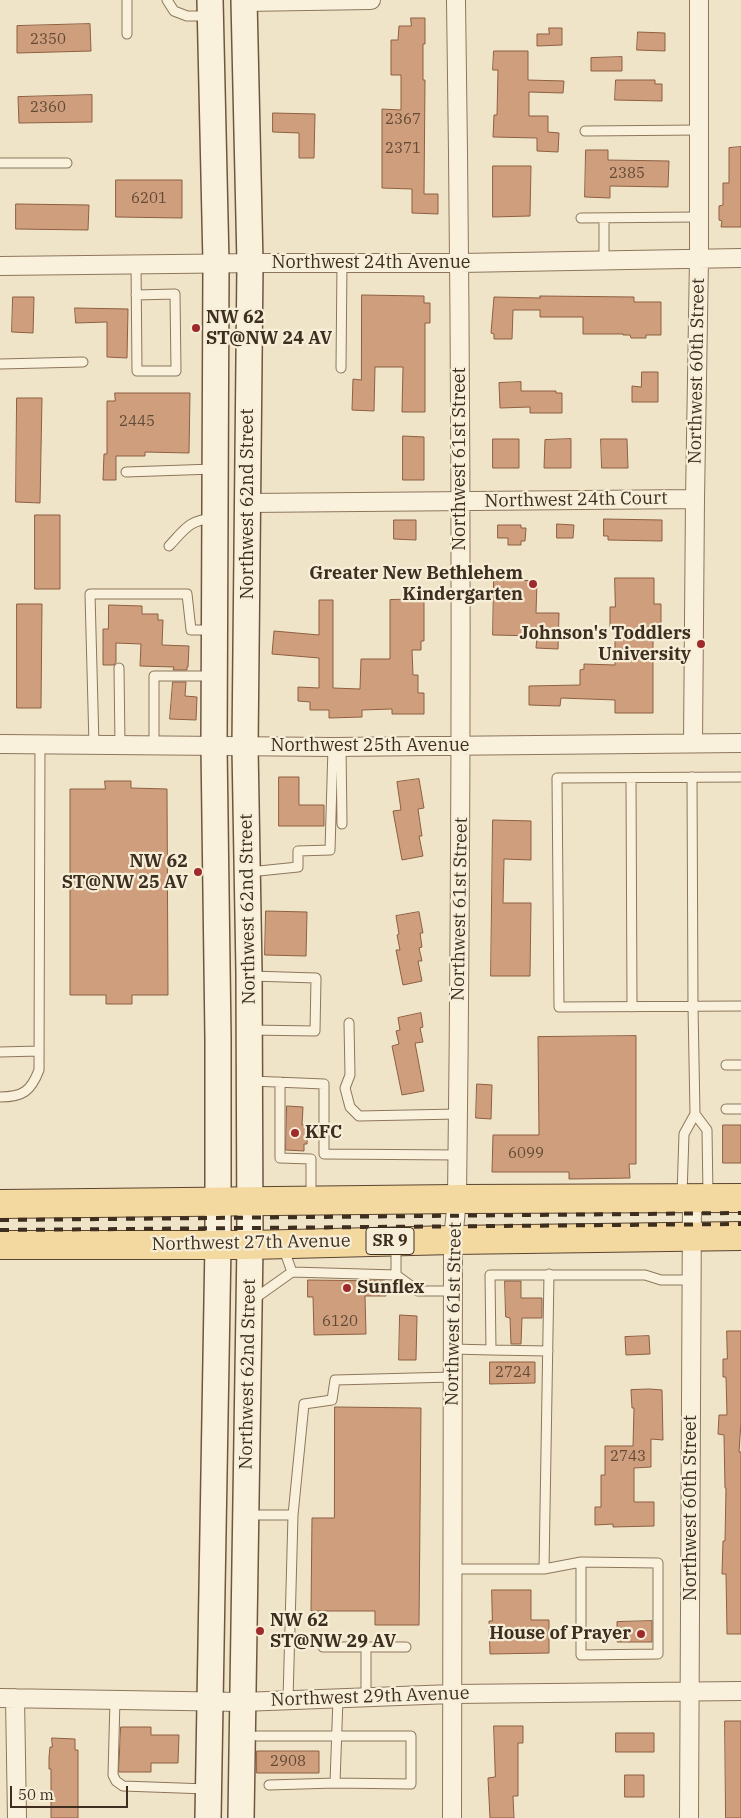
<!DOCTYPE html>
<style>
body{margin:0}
#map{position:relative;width:741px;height:1818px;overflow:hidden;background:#f0e4c8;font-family:"IBM Plex Serif",serif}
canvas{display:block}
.scale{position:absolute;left:10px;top:1786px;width:118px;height:22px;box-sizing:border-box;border:2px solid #3d2e20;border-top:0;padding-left:6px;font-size:15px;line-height:18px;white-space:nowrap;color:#3d2e20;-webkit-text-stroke:4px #f7eed8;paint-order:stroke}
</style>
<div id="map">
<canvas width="741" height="1818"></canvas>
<div class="scale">50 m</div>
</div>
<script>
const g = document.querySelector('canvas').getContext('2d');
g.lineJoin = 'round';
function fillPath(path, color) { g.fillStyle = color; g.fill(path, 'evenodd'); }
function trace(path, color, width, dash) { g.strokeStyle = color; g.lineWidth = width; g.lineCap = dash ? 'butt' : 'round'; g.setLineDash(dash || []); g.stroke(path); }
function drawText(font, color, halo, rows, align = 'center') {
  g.font = font + ' "IBM Plex Serif",serif'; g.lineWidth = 4.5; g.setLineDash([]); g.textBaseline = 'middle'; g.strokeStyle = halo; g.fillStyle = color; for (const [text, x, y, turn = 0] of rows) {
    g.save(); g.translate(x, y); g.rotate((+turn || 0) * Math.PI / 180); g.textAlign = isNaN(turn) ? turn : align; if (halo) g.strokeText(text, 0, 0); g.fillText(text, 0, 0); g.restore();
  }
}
const building = new Path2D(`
 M411,18H425V44H423V80H425L424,194H438V214L412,213V189L382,188V109L401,110V75H391V40H398L399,26H411Z
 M90,24L91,51L17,53V26Z
 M549,28H562V45L537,46V34H549Z
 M638,32L665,33V51L637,50Z
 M494,51H528V80L564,81L563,93L529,92V116H548V132L559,133L558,152L537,151V138L493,137L494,115H497L498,70H493Z
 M622,57V71H591V58Z
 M616,80H655V84H662V101L615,100Z
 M92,95V122L19,123L18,97Z
 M273,113L315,114L314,158H299V133L273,132Z
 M741,147V227H721L722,221L719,220V206L723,205V183H729V148Z
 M586,150H608V160L669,161L668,187L610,186V198L585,197Z
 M493,166H531L530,216L493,217Z
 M116,180H182V218L116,217Z
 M16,204L89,205L88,230L16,229Z
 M362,295L424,296V303H430V323H425V412H402L403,367H375L374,411L352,410L353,379L361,380Z
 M540,296L634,297V302H661V335H646V338H631L630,335H623V334H583V317H540V310H513L512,339H494V334L491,333L494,297L540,298Z
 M13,297H34L33,333L12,332Z
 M75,308L128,309L127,358L107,357V322L76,323Z
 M642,372H658V402H632V386L641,387Z
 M521,382V391H556V393H562V413H530V407L500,408L499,383Z
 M115,393H190L189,453L145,452V456H116V480H103L104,454H107V401H115Z
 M17,398H42L40,503L16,502Z
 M403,436L424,437V480H403Z
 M493,439H519V468H493Z
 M571,439V468H544L545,440Z
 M601,439H627L628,468H602Z
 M35,515H60V589H35Z
 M604,519L662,520V541L608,540V536H604Z
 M394,520H416V540L394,539Z
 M557,524L574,525L573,538H557Z
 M498,525H521V528H526L525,541H521V545H508V538H498Z
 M615,578H654V604H661V627H653V713H615V700L561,698L560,706L529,705V686L580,685V670L584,669V664L615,665V627H610V607H615Z
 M494,579L537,581L536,613H559L558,649L536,648L537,636L493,635Z
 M424,599V641H421V650H412L413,675H418V693H424V714H392V709L362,710V717L329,718V710H310V702L298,701V687L319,688V658L272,654L274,631L319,635V600H333V688L360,689L361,659H390V600Z
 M17,604H42L41,708H17Z
 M109,605L142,606V614H158V620H163L162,645L189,646L188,667H187V670H173L174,667L140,666L141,644L116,643V662L114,665H103V629H108Z
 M173,682H186L185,696L197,697L196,720L170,719Z
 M279,777H299V805H324V826H279Z
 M419,779L424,808L418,809L422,836H419L423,856L402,860L393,811L401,810L397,782Z
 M105,781H131V788L167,789L168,995H132V1004H106V995H70V789H105Z
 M493,820L531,821V860L504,859L503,903H531L530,976H491Z
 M266,911L307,912L306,956L265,955Z
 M419,912L423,933H420L422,947L419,948L422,961H418L422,981L403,985L396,950H400L397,935L399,934L396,916Z
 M421,1013L423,1027L420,1028L423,1042L415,1043L424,1091L402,1095L392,1046L399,1044L396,1031L400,1030L398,1018Z
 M636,1036V1164H629L630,1178L569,1179V1172H492L493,1135H539L538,1037Z
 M477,1084L492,1085L491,1119L476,1118Z
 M287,1106L303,1107L302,1125H308L307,1144H304V1151L286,1150Z
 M723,1125H741V1163H723Z
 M308,1280L385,1281L386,1296H365L366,1334L314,1335L313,1297H308Z
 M505,1281H521V1298H542V1318H522L521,1344H511L510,1318L506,1317Z
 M400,1315L417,1316L416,1360H399Z
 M727,1331H741V1422L739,1452H741V1634H727L726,1574H722L723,1541H725L726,1488H725L724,1435L718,1434L719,1415H727L726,1377H723V1359H727Z
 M649,1336L650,1354L626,1355L625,1337Z
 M490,1362H535V1383L490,1384Z
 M650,1389L662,1390L663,1440L651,1439V1467L634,1468V1502H654V1526L613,1527V1524L595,1525V1507H601V1475H605V1446H633L634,1408H632L631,1390Z
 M335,1407L421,1408L419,1625H375V1611H311L312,1518H334Z
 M492,1590H531V1620H549V1653L490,1654L489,1621H492Z
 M652,1621V1642H617V1622Z
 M725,1721H741V1818H726Z
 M494,1726H523V1743H518V1796H513L514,1818H490L488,1778L495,1777Z
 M121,1727H151V1735H179L178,1763H151V1772H119Z
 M616,1733H654V1752H616Z
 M52,1738L75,1739V1750H78V1818H51V1769H49V1757L50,1747H52Z
 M257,1751H319V1773H257Z
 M625,1775H644V1797H625Z`);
fillPath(building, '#cf9f7d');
trace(building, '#8d5f41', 1);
const service = new Path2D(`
 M127,0V34
 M167,0L174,11L187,16H210
 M585,131L699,130
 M0,163H67
 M581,218L699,217
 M604,218V260
 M136,264L137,371H176L175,294L136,295
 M0,364L83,362
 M341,368L342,263
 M126,472L214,469
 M169,546C185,529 189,520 214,518
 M119,668L120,745
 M94,745L90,594H187L191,630H213
 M154,745V676H214
 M341,746L342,824
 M741,777L557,778L559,1007L741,1006
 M631,778L632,1007
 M249,872L298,867V851L330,850L333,747
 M349,1023L350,1075L345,1088L350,1107L359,1116L458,1114
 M250,1030L315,1031L316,978L251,976
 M0,1052L39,1051
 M726,1065H741
 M251,1081L324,1084V1154L458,1155
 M280,1082V1158L311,1159V1197
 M0,1097C23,1097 31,1091 39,1070L40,744
 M726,1109H741
 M695,1114L707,1130L708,1195
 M682,1195L684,1134L695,1114L693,1006L692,777
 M283,1247L292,1272L396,1275V1244
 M396,1275L418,1291H453
 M254,1299L292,1272
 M453,1349L491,1350L490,1275H645L661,1280H692
 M491,1350L548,1351
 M248,1515H293
 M453,1569H544L549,1274
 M544,1569L581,1562L658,1563V1654L581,1655V1562
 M366,1646V1697
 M323,1647H406
 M115,1700L113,1775L116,1781L123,1786L207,1789
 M288,1700L293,1515L304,1404L332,1400L335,1380L453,1377
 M257,1736H411V1784L335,1783
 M269,1785L335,1783L338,1698`);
const minor = new Path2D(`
 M244,2L371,0
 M0,266L258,263H460L741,258
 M248,503L695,499
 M693,743L695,499L699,258V0
 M0,744L333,747L741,743
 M0,1698L242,1702L452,1694L741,1691
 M15,1698L17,1818
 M452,1818L453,1240L457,1199C462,799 462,400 456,0
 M689,1818L692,1198`);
const secondary = new Path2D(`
 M208,1818L218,1244V1038L214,746L216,263L210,0
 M241,1818L250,1245L249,972L245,747L250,263L244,0`);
const primary = new Path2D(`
 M0,1204L457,1199L741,1198
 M0,1245H250L453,1240L741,1236`);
trace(service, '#8d765c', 11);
trace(minor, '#8d765c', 20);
trace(secondary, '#6f573f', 28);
trace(primary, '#5b4430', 30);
trace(service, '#faf1dc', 9);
trace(minor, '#faf1dc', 18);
trace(secondary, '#faf1dc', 25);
trace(primary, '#f3d9a0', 28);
trace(new Path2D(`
 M0,1220L741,1213
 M0,1230L741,1224`), '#3d2e20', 4, [9, 9]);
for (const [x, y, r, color] of [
 [196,328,5,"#9e2a2b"],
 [533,584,5,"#9e2a2b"],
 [701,644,5,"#9e2a2b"],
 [198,872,5,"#9e2a2b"],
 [295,1133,5,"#9e2a2b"],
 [347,1288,5,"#9e2a2b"],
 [260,1631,5,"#9e2a2b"],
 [641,1634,5,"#9e2a2b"]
]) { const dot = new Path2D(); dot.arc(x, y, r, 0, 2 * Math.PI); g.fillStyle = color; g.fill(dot); trace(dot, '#f7eed8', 2); }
drawText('15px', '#624a37', null, [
 ["2350",48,40],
 ["2360",48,108],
 ["2367",403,120],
 ["2371",403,149],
 ["2385",627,174],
 ["6201",149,199],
 ["2445",137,422],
 ["6099",526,1154],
 ["6120",340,1322],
 ["2724",513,1373],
 ["2743",628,1457],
 ["2908",288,1762]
]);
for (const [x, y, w] of [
 [390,1241,48]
]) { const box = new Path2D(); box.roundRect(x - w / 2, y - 13.5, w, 27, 4); g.fillStyle = '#f7eed8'; g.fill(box); trace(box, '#3d2e20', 1); }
drawText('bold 16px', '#3d2e20', null, [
 ["SR 9",390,1241]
]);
drawText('18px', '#3d2e20', '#f7eed8', [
 ["Northwest 24th Avenue",371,263],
 ["Northwest 60th Street",697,371,-89],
 ["Northwest 61st Street",460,459,-90],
 ["Northwest 24th Court",576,500,-1],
 ["Northwest 62nd Street",248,504,-90],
 ["Northwest 25th Avenue",370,746],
 ["Northwest 62nd Street",248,909,-91],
 ["Northwest 61st Street",460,909,-89],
 ["Northwest 27th Avenue",251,1243,-1],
 ["Northwest 61st Street",454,1314,-89],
 ["Northwest 62nd Street",248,1374,-89],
 ["Northwest 60th Street",691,1508,-90],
 ["Northwest 29th Avenue",370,1697,-2]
]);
drawText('bold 18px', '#3d2e20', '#f7eed8', [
 ["NW 62",206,318],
 ["ST@NW 24 AV",206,339],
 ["Greater New Bethlehem",523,574,"right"],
 ["Kindergarten",523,595,"right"],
 ["Johnson's Toddlers",691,634,"right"],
 ["University",691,655,"right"],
 ["NW 62",188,862,"right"],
 ["ST@NW 25 AV",188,883,"right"],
 ["KFC",305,1133],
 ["Sunflex",357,1288],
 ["NW 62",270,1621],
 ["ST@NW 29 AV",270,1642],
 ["House of Prayer",631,1634,"right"]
], 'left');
</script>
